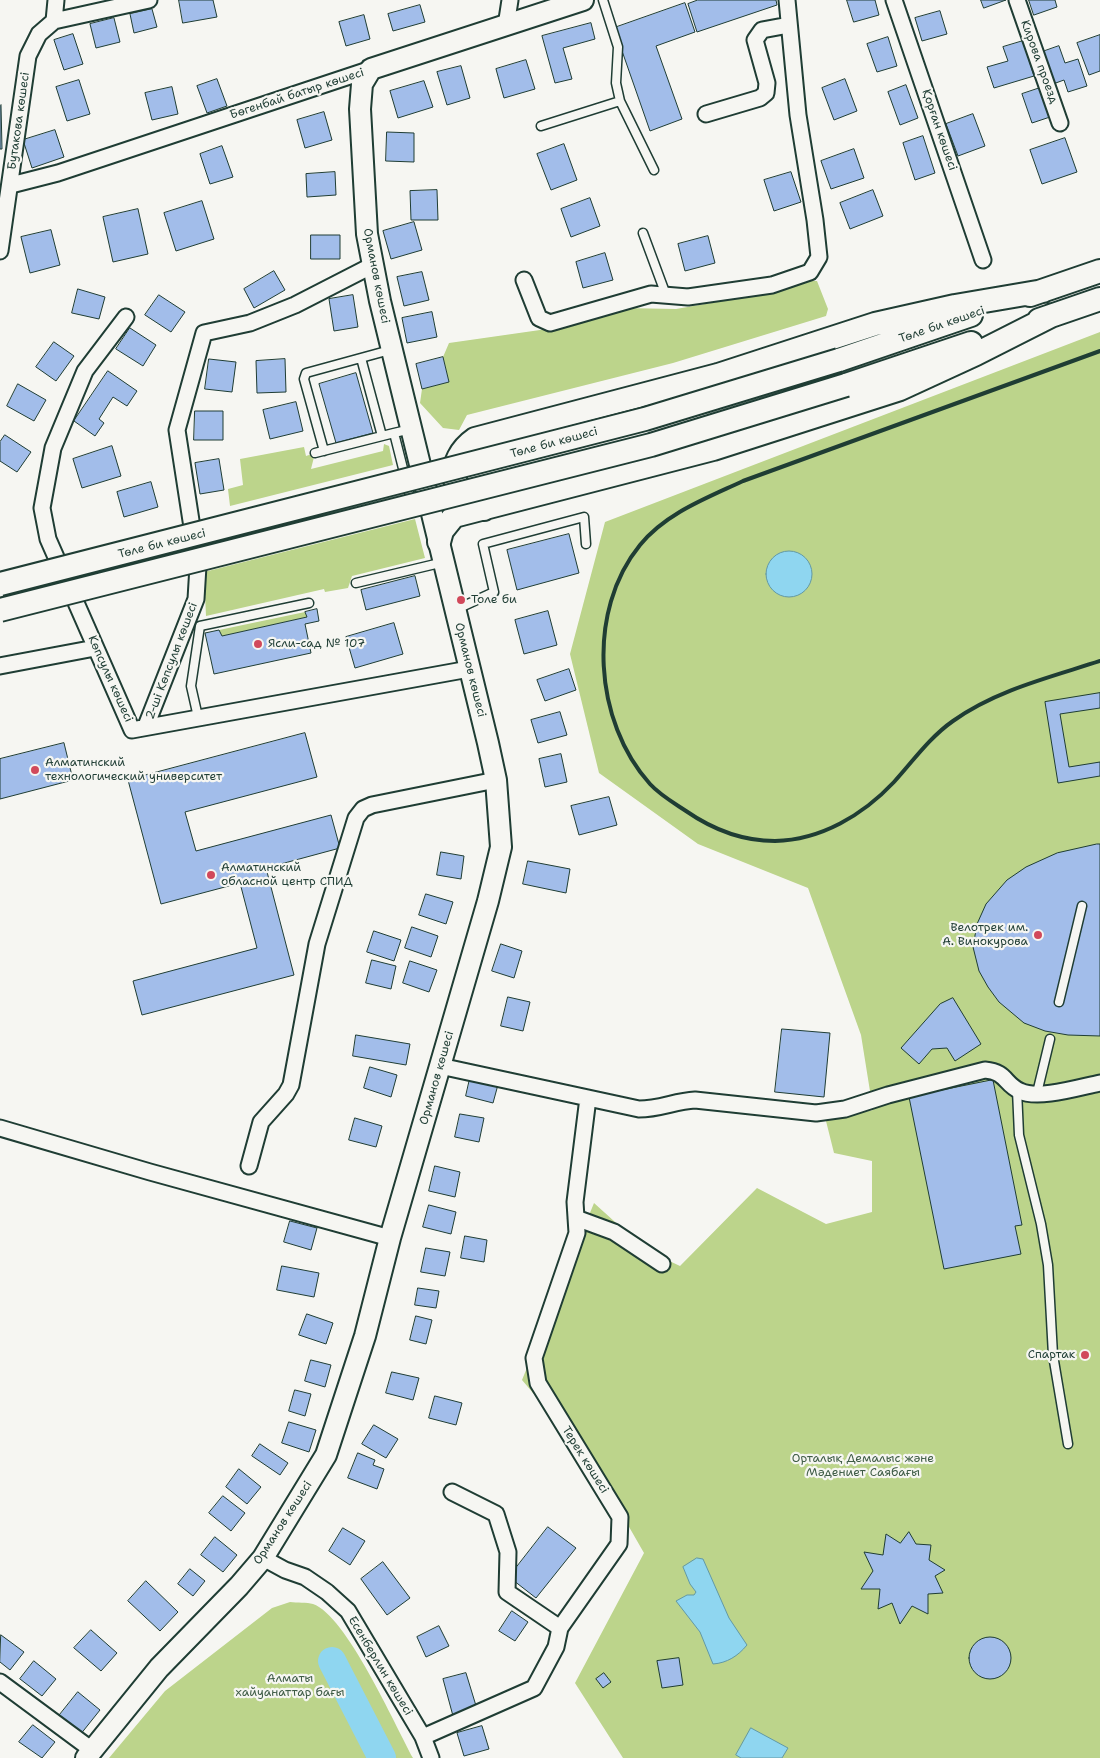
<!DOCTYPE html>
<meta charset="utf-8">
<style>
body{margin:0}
canvas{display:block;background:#f6f6f2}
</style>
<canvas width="1100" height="1758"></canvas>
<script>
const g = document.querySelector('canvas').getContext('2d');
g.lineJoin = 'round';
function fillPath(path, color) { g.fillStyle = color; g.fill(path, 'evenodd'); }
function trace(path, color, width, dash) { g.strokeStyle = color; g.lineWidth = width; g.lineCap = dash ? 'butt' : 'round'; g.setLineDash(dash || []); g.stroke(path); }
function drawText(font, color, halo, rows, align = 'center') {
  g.font = font + ' "Shantell Sans",sans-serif'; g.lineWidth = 4.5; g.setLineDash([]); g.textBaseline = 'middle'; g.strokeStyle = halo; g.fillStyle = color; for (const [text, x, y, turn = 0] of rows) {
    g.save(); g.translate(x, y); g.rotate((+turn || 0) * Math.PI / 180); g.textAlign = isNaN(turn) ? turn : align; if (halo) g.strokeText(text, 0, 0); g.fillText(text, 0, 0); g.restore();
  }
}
fillPath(new Path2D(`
 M811,281H817L828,309L826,316L673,363L467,415L459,430L443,428L420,403L422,389L449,382L443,357L449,343L540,330L624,308L676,309L728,300L784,289Z
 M1100,332V1758H623L575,1683L644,1553L593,1464L522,1380L594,1203L646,1250L680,1266L757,1188L826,1224L872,1212V1161L834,1153L826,1121L873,1110L861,1035L808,888L698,844L599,773L570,654L605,522Z
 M384,444L389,446L393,465L230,506L228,489L243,485L240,459L304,447L306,456L315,453L311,469L383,451Z
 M415,519L425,558L352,576L348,588L325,592L324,589L206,616L204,572Z
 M305,612L307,617L222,636L219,630Z
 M290,1602C297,1603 307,1602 313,1604C346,1615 395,1725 413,1758H109L165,1691L272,1608Z`), '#bcd48b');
const water = new Path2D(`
 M766 574a23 23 0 1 1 46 0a23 23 0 1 1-46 0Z
 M697,1558L703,1559L729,1618L747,1645C738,1656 727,1663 713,1664L700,1632L676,1601L687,1595H694L696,1592L690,1584L683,1567Z
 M751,1728L788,1748L782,1758H741L736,1755Z`);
fillPath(water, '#8fd6f0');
trace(water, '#6299a5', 1);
trace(new Path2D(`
 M332,1661L382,1758`), '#8fd6f0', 28);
const building = new Path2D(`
 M179,0H213L217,17L183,23Z
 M698,0H776L777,5L697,32L688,4Z
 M847,0H875L879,15L854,22Z
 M981,0H1006L984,8Z
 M1029,0H1055L1057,7L1034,15Z
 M685,3L695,32L656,46L682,119L650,131L614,28Z
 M420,5L425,22L393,31L388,14Z
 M152,9L157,27L134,33L130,14Z
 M940,11L947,34L922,41L915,18Z
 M364,15L370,39L346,46L339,22Z
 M114,18L120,42L96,48L90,24Z
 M591,23L595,39L563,48L572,79L555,83L542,36Z
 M73,34L83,64L64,70L54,40Z
 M1100,35V71L1089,75L1077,43Z
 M888,37L897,66L877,72L867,44Z
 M1023,41L1034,76L994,88L987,67L1008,61L1003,47Z
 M1059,46L1065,63L1078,59L1087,86L1068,92L1064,80L1053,84L1042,52Z
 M526,60L535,89L504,98L496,69Z
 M461,66L470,98L447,105L437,72Z
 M217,79L227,106L207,113L197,86Z
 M845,79L857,111L834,120L822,88Z
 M79,80L90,114L67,121L56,87Z
 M424,81L433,107L398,118L390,91Z
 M906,85L918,118L900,125L888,92Z
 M172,87L178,114L152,120L145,93Z
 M1040,88L1050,117L1032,123L1022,94Z
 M1,105L2,149H0V106Z
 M324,112L332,140L305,148L297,120Z
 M973,114L985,146L958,156L946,124Z
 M55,130L64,157L32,168L23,140Z
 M387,132L414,133V162L386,161Z
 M923,136L935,173L915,180L903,143Z
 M1065,138L1077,172L1042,184L1030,150Z
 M564,144L577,180L551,190L537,154Z
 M222,146L233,177L210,184L200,154Z
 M854,149L864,178L831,189L821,161Z
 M335,172L336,195L307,197L306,174Z
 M791,172L801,202L774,211L764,180Z
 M437,190L438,220H411L410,191Z
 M873,190L883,216L850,229L840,203Z
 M590,198L600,226L571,237L561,209Z
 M202,201L214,239L176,251L164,213Z
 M138,209L148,254L113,262L103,217Z
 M414,222L422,250L391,259L383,231Z
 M51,230L60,265L30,273L21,237Z
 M311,235H340V259H311Z
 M708,236L715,263L685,271L678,244Z
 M605,253L613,280L583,288L576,262Z
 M274,271L285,290L254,308L244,289Z
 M422,272L429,300L404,306L397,277Z
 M78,289L105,297L99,319L72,313Z
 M159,295L185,312L171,332L145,315Z
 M353,295L358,327L334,331L329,299Z
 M432,312L437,337L407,343L402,318Z
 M130,328L156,345L143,366L116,349Z
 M54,342L74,356L56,381L36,367Z
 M443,357L449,382L422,389L416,364Z
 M209,359L236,362L232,392L205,389Z
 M285,359L286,392L257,393L256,361Z
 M108,371L137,391L127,406L113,397L99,419L104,423L95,436L74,421Z
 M356,373L373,433L336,443L319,384Z
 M18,384L46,400L34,421L7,406Z
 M296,402L303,431L270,439L263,410Z
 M195,411H223V440H194Z
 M5,435L31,452L17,472L0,461V442Z
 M112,446L121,476L82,488L73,459Z
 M219,459L224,490L200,494L195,463Z
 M151,482L158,507L124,517L117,492Z
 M569,534L579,573L517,590L507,550Z
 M415,576L420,596L366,610L361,590Z
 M317,609L319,621L305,624L311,653L214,674L205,633L219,630L222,636L307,617L305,612Z
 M548,611L557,645L524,654L515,620Z
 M394,623L403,654L355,668L346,637Z
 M569,669L576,690L545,701L537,680Z
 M1100,693V708L1060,714L1069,767L1100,762V776L1058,783L1045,702Z
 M560,712L567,735L538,743L531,720Z
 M305,733L317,777L185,812L196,851L331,815L340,848L266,868L294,975L142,1015L133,981L257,948L240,883L161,904L128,780Z
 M64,743L73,780L0,799V759Z
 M561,754L567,782L545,787L539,759Z
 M609,797L617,825L579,835L571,806Z
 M1097,844H1100V1036L1068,1035L1045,1031L1024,1023L999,1002L988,987L979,971L973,947L977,924L986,904L1007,880L1026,867L1057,853Z
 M441,852L464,856L461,879L437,875Z
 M528,861L570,869L566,893L523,884Z
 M426,894L453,902L446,924L419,915Z
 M412,927L438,936L431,957L405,948Z
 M374,931L401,940L394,961L367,952Z
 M501,944L522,951L514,978L492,971Z
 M372,960L396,966L391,989L366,983Z
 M410,961L437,970L429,992L403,983Z
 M508,997L530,1002L523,1031L501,1026Z
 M953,998L981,1044L955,1061L947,1048L932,1049L919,1064L901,1048L940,1004Z
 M782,1029L830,1033L824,1097L775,1092Z
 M356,1035L410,1044L406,1065L353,1056Z
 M370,1067L397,1075L391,1097L364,1088Z
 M471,1074L499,1081L493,1103L466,1096Z
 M993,1080L1022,1225L1015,1226L1021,1254L944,1269L909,1097Z
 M460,1114L484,1118L479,1142L455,1137Z
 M355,1118L382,1126L376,1147L349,1140Z
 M435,1166L460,1172L455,1197L429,1191Z
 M429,1205L456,1212L451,1234L423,1227Z
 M290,1221L317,1228L311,1250L284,1242Z
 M465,1236L487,1240L484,1262L461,1258Z
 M426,1248L450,1252L445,1276L421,1272Z
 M282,1266L319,1273L314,1297L277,1290Z
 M418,1288L439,1291L436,1308L415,1305Z
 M307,1314L333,1323L326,1344L299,1335Z
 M416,1316L432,1320L426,1344L410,1340Z
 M311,1360L331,1365L325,1387L305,1381Z
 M392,1372L419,1378L413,1400L386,1393Z
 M295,1390L311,1394L305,1416L289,1411Z
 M435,1396L462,1403L456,1425L429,1418Z
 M289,1422L316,1430L309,1452L282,1443Z
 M374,1425L398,1439L386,1458L362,1444Z
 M260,1444L288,1463L280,1475L252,1456Z
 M358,1453L375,1460L373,1465L384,1469L377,1489L348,1478Z
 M239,1469L261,1487L247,1504L226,1487Z
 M223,1496L245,1513L231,1531L209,1513Z
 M548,1527L576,1548L536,1598L509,1577Z
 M343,1528L365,1541L350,1565L329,1551Z
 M909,1532L916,1544L931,1545L929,1560L945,1570L935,1576L943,1593L928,1594V1614L912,1606L900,1624L892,1603L878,1609L880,1589H861L873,1571L864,1552L883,1555L886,1534L900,1543Z
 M215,1537L237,1555L223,1572L201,1555Z
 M383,1562L410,1598L387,1615L361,1579Z
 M190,1569L205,1581L193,1596L178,1584Z
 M146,1581L178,1612L160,1631L128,1601Z
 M512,1611L528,1622L515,1641L499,1631Z
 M439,1626L449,1646L426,1657L417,1637Z
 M91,1630L117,1653L101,1671L74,1648Z
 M1,1635L24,1652L10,1670L0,1662Z
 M969 1658a21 21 0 1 1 42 0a21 21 0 1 1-42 0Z
 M679,1658L683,1685L662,1688L657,1661Z
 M34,1661L56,1679L42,1696L20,1679Z
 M466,1673L477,1709L453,1716L443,1679Z
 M604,1673L611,1682L603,1688L596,1679Z
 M78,1692L100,1710L80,1735L58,1717Z
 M33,1725L55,1742L42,1758L19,1742Z
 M482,1726L489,1749L464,1756L457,1733Z`);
fillPath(building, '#a2bdea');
trace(building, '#1f3d34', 1);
const service = new Path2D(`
 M603,0L618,47L616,83L620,101L654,170
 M541,126L620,101
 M643,233L666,295
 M361,358L382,436
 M411,429L394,433L412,504
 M324,451L304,379L306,373L390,350
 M315,453L394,433
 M356,583L444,562
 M457,609L494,592L483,544L584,517L586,544
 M198,717L191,686L200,626L309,603
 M1059,1002L1082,906
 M1017,1090L1019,1135L1041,1224L1048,1265L1053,1355L1068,1444
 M1037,1093L1050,1039`);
const minor = new Path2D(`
 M894,0L983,260
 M1017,0L1060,123
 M54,21L149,0
 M506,26L510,0
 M706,114L760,98L766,93L767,83L755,40L762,30L789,25
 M11,185L58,173L371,69
 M0,251L28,56L39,34L54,21L56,0
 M524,280L539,318L550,323L651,294L688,297L772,285L810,272L819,257L815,220L798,115L787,0
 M126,317L85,371L53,448L42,508L48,539L132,730L469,669
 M0,666L95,648
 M146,726L196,599L198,566L177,430L204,333L250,323L295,305L373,265
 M440,1066L639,1109C660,1109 675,1101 695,1100L816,1113L845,1109L888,1095L985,1070C1007,1072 1004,1084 1020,1091C1038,1100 1080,1087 1100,1083
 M0,1128L150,1172L390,1238
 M249,1166L261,1122L286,1094L291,1085L317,944L356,818L363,809L372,805L496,780
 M576,1218L614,1232L662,1264
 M452,1492L496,1514L508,1552L507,1592L560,1628
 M263,1558L285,1570L305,1577L327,1592L348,1611L423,1737L431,1758
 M0,1682L92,1750
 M423,1737L534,1688L556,1647L560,1628L619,1544L620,1517L538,1383L534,1358L577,1233L575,1202L588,1098`);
const tertiary = new Path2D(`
 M86,1758L159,1668L239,1586L263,1558L326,1455L365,1336L390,1238L488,901L501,847L496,780L488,743L380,301L367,234L360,109L362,84L371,69L583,0`);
const secondary = new Path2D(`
 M1030,295L1100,271
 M1039,320L1100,299
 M839,360L971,315
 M846,385L971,343
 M484,509C448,497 445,460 475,439L718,375L875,324L955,306L1043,291
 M439,542L442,531L454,516L713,449L900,389L976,354L1053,315`);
trace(service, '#1f3d34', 11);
trace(minor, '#1f3d34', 19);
trace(tertiary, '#1f3d34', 24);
trace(secondary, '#1f3d34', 26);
trace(service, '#f6f6f2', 8);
trace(minor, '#f6f6f2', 15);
trace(tertiary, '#f6f6f2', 20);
trace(secondary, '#f6f6f2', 22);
trace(new Path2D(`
 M1100,351L743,481C707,498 666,513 640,545C586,611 594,722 650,784C660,795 674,803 686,811C712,829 743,841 775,841C821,840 863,815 894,782C913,761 930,737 953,721C996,690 1051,677 1100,661`), '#1f3d34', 4);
const secondaryBridge = new Path2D(`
 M0,584L645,419L839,360
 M0,610L651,445L846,385`);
trace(secondaryBridge, '#1f3d34', 26, []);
trace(secondaryBridge, '#f6f6f2', 22);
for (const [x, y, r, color] of [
 [461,600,5,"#d1495b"],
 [258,644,5,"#d1495b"],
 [35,770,5,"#d1495b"],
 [211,875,5,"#d1495b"],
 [1038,935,5,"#d1495b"],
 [1085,1355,5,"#d1495b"]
]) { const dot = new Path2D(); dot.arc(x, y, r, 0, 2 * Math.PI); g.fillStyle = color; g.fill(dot); trace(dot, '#f6f6f2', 2); }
drawText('12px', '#1f3d34', '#f6f6f2', [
 ["Кирова проезд",1039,62,70],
 ["Бөгенбай батыр көшесі",297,94,-18],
 ["Бутакова көшесі",19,121,-82],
 ["Қорған көшесі",939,130,71],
 ["Орманов көшесі",376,276,79],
 ["Төле би көшесі",942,325,-19],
 ["Төле би көшесі",554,443,-15],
 ["Төле би көшесі",162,544,-14],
 ["2-ші Көпсулы көшесі",172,661,-69],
 ["Орманов көшесі",470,670,76],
 ["Көпсулы көшесі",110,679,66],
 ["Орманов көшесі",437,1078,-74],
 ["Терек көшесі",585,1460,58],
 ["Орманов көшесі",283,1523,-57],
 ["Есенберлин көшесі",380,1666,59]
]);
drawText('12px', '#1f3d34', '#f6f6f2', [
 ["Толе би",471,600],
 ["Ясли-сад № 107",268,644],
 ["Алматинский",45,763],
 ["технологический университет",45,777],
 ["Алматинский",221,868],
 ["обласной центр СПИД",221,882],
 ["Велотрек им.",1028,928,"right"],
 ["А. Винокурова",1028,942,"right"],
 ["Спартак",1075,1355,"right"]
], 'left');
drawText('12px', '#3e5b45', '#f6f6f2', [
 ["Орталық Демалыс және",863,1459],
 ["Мәдениет Саябағы",863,1473],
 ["Алматы",290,1679],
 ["хайуанаттар бағы",290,1693]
]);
</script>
